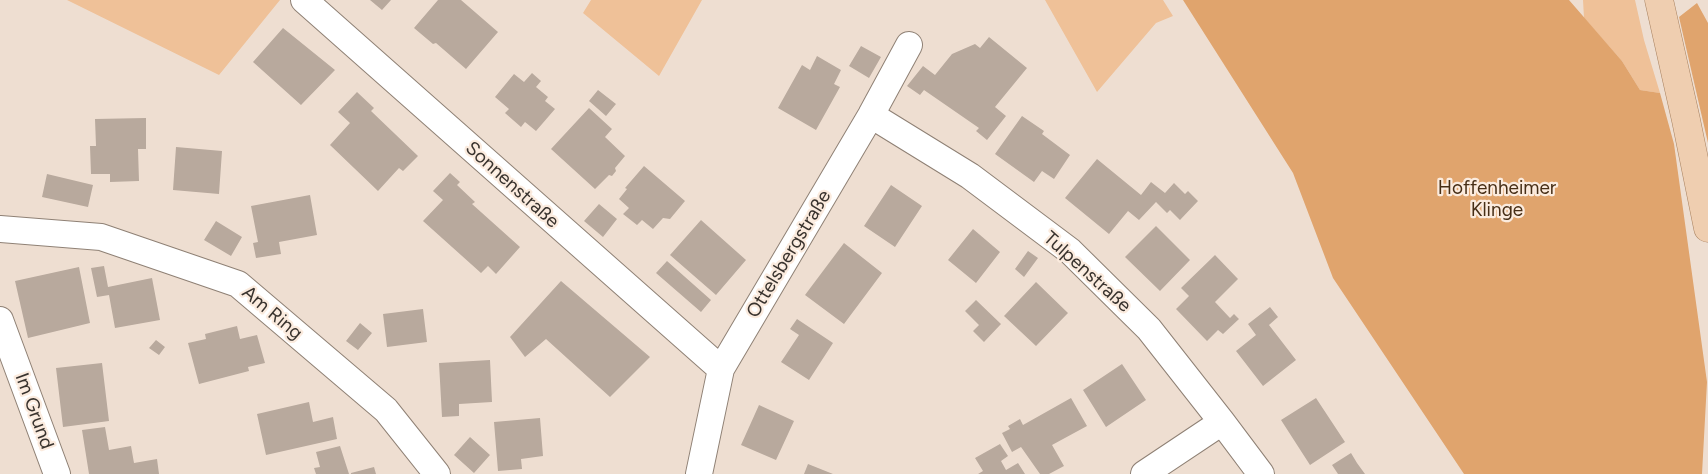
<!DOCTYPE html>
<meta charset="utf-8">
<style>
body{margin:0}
canvas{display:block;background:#eeded1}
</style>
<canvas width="1708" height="474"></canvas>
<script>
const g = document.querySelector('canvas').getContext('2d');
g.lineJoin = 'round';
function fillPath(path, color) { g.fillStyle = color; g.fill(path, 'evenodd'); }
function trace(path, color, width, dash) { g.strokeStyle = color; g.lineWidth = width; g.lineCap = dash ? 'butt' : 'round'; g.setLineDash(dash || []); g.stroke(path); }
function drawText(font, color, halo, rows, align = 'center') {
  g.font = font + ' Figtree,sans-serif'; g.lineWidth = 4.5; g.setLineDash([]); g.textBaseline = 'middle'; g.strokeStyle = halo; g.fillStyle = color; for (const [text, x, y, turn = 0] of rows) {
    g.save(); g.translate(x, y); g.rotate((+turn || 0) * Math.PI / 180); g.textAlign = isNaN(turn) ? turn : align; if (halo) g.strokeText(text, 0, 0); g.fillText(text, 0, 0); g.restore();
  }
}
fillPath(new Path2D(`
 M67,0H280L219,75Z
 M591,0H702L659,76L583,13Z
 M1045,0H1163L1173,16L1156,23L1097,92Z
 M1583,0H1635L1644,40L1660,93L1640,90L1622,61L1584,18Z`), '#efc198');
fillPath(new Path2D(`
 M1183,0H1569L1622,61L1640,90L1660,93L1674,144L1707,382L1702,474H1464L1333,278L1293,173Z
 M1697,3L1708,23V143L1679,17Z`), '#e0a46d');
fillPath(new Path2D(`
 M370,0H391L382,10Z
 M438,0H461L498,32L466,69L436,43L433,44L414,28Z
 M283,28L335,70L301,105L253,62Z
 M989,37L1027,68L995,107L1006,116L987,140L976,131L979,128L924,90L920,95L907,86L923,66L935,75L952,54L975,44L980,48Z
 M861,46L881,57L869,78L849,66Z
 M817,56L841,70L834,84L840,87L816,130L778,108L802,65L810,70Z
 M532,73L541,81L536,87L548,97L545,101L555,109L536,131L525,122L521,127L505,113L509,109L495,97L514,74L524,82Z
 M598,90L616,104L606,116L589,101Z
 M357,92L374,108L371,111L418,156L403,171L399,168L378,191L330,145L350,123L338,112Z
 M589,108L612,129L605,137L625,156L615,168L616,171L612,176L609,175L595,189L551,149Z
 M1022,116L1044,131L1042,134L1070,155L1054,179L1042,171L1034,182L995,154Z
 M146,118V149H138L139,181L110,182V174H91L90,146H96L95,119Z
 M176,147L222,151L219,194L173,190Z
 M1097,159L1141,195L1151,182L1165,193L1174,183L1185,194L1188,191L1198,201L1180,220L1170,210L1167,213L1156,202L1139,220L1128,211L1109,234L1065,198Z
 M644,166L685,201L670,219L663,218L653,229L642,220L637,225L623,214L629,208L619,199L627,189L625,188Z
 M450,173L460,182L457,185L475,202L472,204L520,247L496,274L488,266L481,273L423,221L443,200L433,191Z
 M47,174L93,185L88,207L42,197Z
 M891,185L922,206L895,247L864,226Z
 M310,195L317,235L279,242L281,254L256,258L253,243L258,242L251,206Z
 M599,204L617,219L603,237L584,221Z
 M701,220L746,260L716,295L670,255Z
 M216,221L242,237L231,256L204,240Z
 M1156,226L1190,260L1160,291L1125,257Z
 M973,229L1000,252L976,283L948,260Z
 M844,243L882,273L844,324L805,295Z
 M1028,251L1038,258L1024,277L1015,269Z
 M1215,255L1238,279L1215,302L1230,318L1234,314L1239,319L1223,334L1218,330L1207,341L1176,309L1189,296L1181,288Z
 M667,261L711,300L701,312L656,273Z
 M104,266L108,287L152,278L160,320L115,328L109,295L97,297L91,268Z
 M79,267L90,323L28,338L15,281Z
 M561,281L650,357L610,397L546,339L525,357L510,337Z
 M1036,282L1068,313L1036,346L1004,316Z
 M976,300L1001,324L984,342L973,331L979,325L965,311Z
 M1270,307L1278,317L1269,325L1296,360L1263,386L1236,351L1256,335L1248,324Z
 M423,309L427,342L387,347L383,314Z
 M797,319L833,343L809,380L781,362L799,335L790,329Z
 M360,323L372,333L358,350L346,341Z
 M237,326L240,339L257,335L265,363L248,367L249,371L199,384L188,343L206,339L205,334Z
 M156,340L165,347L159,355L149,348Z
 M490,360L492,402L459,404V416L442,417L439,363Z
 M102,363L109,421L63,427L56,368Z
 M1122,364L1146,400L1106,427L1083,390Z
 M1071,398L1087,426L1052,445L1064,466L1049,474H1040L1021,447L1012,452L1002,433L1010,429L1008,426L1020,419L1023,425Z
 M1316,398L1345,442L1310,465L1281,420Z
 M309,402L313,422L333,417L337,439L266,455L257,414Z
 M759,405L794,421L776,460L741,445Z
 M540,418L543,456L521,459L522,469L498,471L494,422Z
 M105,427L109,450L131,446L134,463L157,459L159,474H89L82,430Z
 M470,437L490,455L474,473L454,455Z
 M1000,444L1008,456L1001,461L1006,470L1018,463L1025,474H978L983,471L975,458Z
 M340,446L349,474H316L314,468L320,467L316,452Z
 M1351,453L1357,463L1365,474H1338L1332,465Z
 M808,464L833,474H804Z
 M374,467L376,474H351V473Z`), '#b8a99d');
const street = new Path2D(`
 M304,0L721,369
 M871,115L970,176L1070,251L1149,329L1222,422L1261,474
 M0,229L101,237L238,284L386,410L437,474
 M0,320L57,474
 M699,474L721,369L871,115L909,45
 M1144,474L1222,422`);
const primary = new Path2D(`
 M1659,0L1686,120L1708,228`);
trace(street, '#8f8175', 28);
trace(primary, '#a88260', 29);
trace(street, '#fff', 26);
trace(primary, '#efceb0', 28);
drawText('19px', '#39332e', '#fbebde', [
 ["Sonnenstraße",512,185,42],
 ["Ottelsbergstraße",789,254,-59],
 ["Tulpenstraße",1087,272,42],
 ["Am Ring",272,313,40],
 ["Im Grund",34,411,70]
]);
drawText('19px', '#472e16', '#fbebde', [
 ["Hoffenheimer",1497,188],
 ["Klinge",1497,210]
]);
</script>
